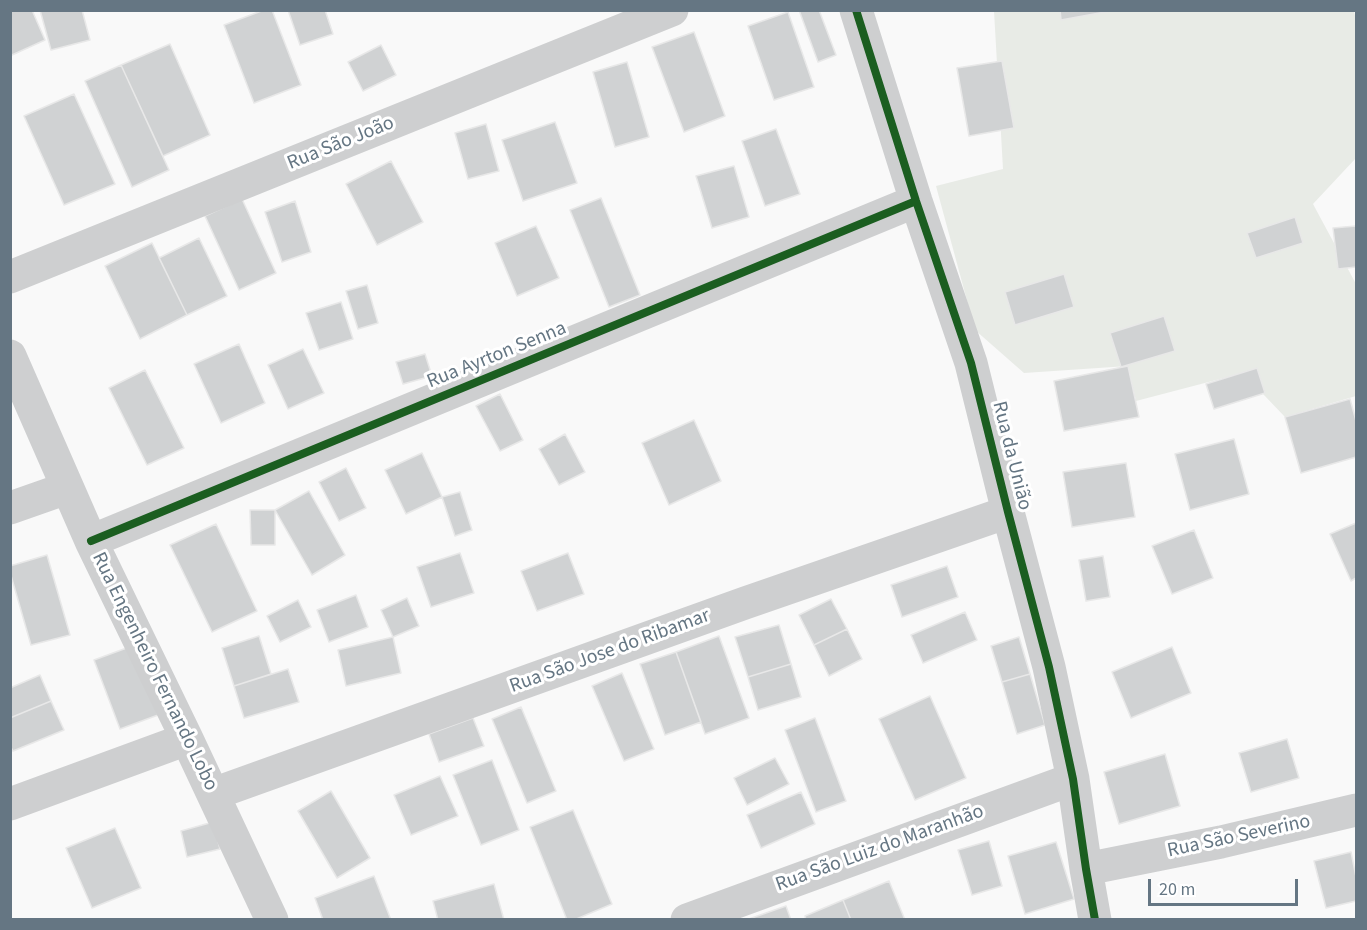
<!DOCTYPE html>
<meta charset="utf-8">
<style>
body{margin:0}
#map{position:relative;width:1367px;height:930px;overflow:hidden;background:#f9f9f9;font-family:"Source Sans 3",sans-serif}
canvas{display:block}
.frame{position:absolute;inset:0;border:12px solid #657683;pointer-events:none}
.scale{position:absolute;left:1148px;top:879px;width:150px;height:27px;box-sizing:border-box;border:3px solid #657683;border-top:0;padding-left:8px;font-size:18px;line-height:21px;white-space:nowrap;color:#657683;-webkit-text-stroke:4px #fff;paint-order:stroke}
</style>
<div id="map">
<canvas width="1367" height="930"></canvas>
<div class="frame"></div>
<div class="scale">20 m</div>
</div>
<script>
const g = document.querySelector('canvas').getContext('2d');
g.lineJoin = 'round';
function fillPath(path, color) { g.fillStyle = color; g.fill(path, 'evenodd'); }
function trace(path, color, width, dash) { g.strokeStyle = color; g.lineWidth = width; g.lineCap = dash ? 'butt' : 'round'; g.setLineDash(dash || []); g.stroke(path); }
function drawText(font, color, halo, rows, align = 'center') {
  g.font = font + ' "Source Sans 3",sans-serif'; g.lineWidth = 6; g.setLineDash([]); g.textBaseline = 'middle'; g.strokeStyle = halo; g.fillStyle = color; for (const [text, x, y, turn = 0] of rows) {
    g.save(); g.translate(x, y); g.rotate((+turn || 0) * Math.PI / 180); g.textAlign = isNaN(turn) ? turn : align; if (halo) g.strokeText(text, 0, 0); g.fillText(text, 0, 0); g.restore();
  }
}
fillPath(new Path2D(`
 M994,11H1354L1356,20V158L1313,204L1356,284V396L1285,417L1243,373L1136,401L1128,366L1024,373L975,330L936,186L1003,169Z`), '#e8ebe6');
const building = new Path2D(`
 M10,10H32L45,40L12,55L10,52Z
 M40,10H82L90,40L51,50Z
 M264,10H272L301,85L254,103L224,25Z
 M288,10H325L333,34L300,45Z
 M799,10H819L836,55L818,62Z
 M1060,10H1116L1061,20Z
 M788,12L814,87L774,100L748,26Z
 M694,32L725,116L684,132L652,47Z
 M170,44L210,135L163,156L121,65Z
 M381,45L396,75L363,91L348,62Z
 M1002,61L1014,128L969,136L957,68Z
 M627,62L649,137L615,147L593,72Z
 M121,65L169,170L132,187L85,81Z
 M74,94L115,184L64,205L24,116Z
 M555,122L577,183L523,201L502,140Z
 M486,124L499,171L468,179L455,133Z
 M776,129L800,194L765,206L742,141Z
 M391,161L423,222L377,245L346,184Z
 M734,166L749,217L712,228L696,176Z
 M601,198L640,295L609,307L570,210Z
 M242,199L276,273L239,290L205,216Z
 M295,201L311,252L282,262L265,212Z
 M1295,217L1303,243L1256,258L1247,233Z
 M536,226L559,278L517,296L495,243Z
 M1356,226V267L1338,269L1333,228Z
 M199,238L227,296L187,315L159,258Z
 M152,243L187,315L140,339L105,266Z
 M1064,274L1074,307L1015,325L1005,292Z
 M367,285L378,323L358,329L346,291Z
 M341,302L353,339L319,350L306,313Z
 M1164,316L1175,351L1121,367L1110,333Z
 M239,344L265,403L221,423L194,364Z
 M303,349L324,393L288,409L268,365Z
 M425,354L432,376L403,384L396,362Z
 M1128,366L1139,417L1064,431L1054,381Z
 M1257,368L1265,393L1214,409L1206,384Z
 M145,370L184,448L147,465L109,388Z
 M500,394L523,440L500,451L476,406Z
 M1350,399L1356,421V457L1301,473L1285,417Z
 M694,420L721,481L669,505L642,443Z
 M565,434L585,472L559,485L539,449Z
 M1234,439L1249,494L1190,510L1175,454Z
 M422,453L442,497L406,514L385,470Z
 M1126,463L1135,517L1072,527L1063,472Z
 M346,468L366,508L339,521L319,482Z
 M309,491L345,555L312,575L275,510Z
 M460,492L472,530L455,536L442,497Z
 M250,510H275V545H251Z
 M1356,523V578L1351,581L1330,534Z
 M216,524L257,611L212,632L170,545Z
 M1194,530L1213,578L1172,594L1152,546Z
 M460,553L474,593L431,607L417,567Z
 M568,553L584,594L537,611L521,571Z
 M47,555L70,635L31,645L10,572V566Z
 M1103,556L1110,597L1086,601L1079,560Z
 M947,566L958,597L902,617L891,585Z
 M356,595L368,627L329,642L317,610Z
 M407,598L419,626L393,637L381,610Z
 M831,599L847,629L814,645L799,615Z
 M298,600L311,627L280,642L267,616Z
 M965,612L977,640L923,663L911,635Z
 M779,625L791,664L748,677L735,637Z
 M847,629L862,659L829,676L814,645Z
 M259,636L271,674L234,686L222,648Z
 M719,636L749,718L705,734L676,652Z
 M393,637L401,673L346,686L338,650Z
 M1019,637L1030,674L1002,682L991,646Z
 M132,646L158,715L120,729L94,660Z
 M1172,647L1191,693L1131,718L1112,672Z
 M676,652L701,722L665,735L640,664Z
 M791,664L801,697L758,710L748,677Z
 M288,669L299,702L244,718L234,686Z
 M622,673L654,749L624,761L592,686Z
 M1030,674L1045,725L1017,734L1002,682Z
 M40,675L51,701L10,718V688Z
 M930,696L966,778L915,800L879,719Z
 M51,701L64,730L13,751L10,746V718Z
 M521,707L556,791L527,803L492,719Z
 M473,718L484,746L439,762L429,734Z
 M815,718L846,801L816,812L785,730Z
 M1287,739L1299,778L1251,792L1239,753Z
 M1165,754L1180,806L1119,824L1104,772Z
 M775,758L789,784L747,805L734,778Z
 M492,760L519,830L481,845L453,775Z
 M440,776L458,816L411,835L394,795Z
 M331,791L370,858L337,878L298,811Z
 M801,792L815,824L761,848L747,815Z
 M573,810L612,904L574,920H567L530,827Z
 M213,822L220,849L187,857L181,831Z
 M115,828L141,888L92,908L66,848Z
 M989,841L1002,886L972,895L958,850Z
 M1056,842L1074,899L1025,914L1008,856Z
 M1351,852L1356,877V901L1326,908L1314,861Z
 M374,876L391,920H323L315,898Z
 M889,881L905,920H851L843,900Z
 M494,884L504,920H438L433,901Z
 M843,900L851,920H806L805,916Z
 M786,906L791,920H746Z`);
fillPath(building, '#d0d2d3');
trace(building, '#e8e8e8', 1.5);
trace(new Path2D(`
 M856,10L916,201L971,363L1008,512L1049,667L1073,779L1086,869L1095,920
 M10,277L672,10
 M10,356L91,541L187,739L272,920
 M10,508L67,488
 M91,541L916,201
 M213,794L745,603L1008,512
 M10,804L187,739
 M1086,869L1221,842L1356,810
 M687,920L1073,779`), '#cecfd0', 33);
trace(new Path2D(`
 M856,10L916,201L971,363L1008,512L1049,667L1073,779L1086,869L1095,920
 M91,541L916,201`), '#1b5e20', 8);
drawText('20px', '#657683', '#fff', [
 ["Rua São João",341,144,-22],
 ["Rua Ayrton Senna",497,356,-22],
 ["Rua da União",1011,456,76],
 ["Rua São Jose do Ribamar",610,652,-20],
 ["Rua Engenheiro Fernando Lobo",154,672,64],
 ["Rua São Severino",1239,837,-12],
 ["Rua São Luiz do Maranhão",880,849,-20]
]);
</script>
